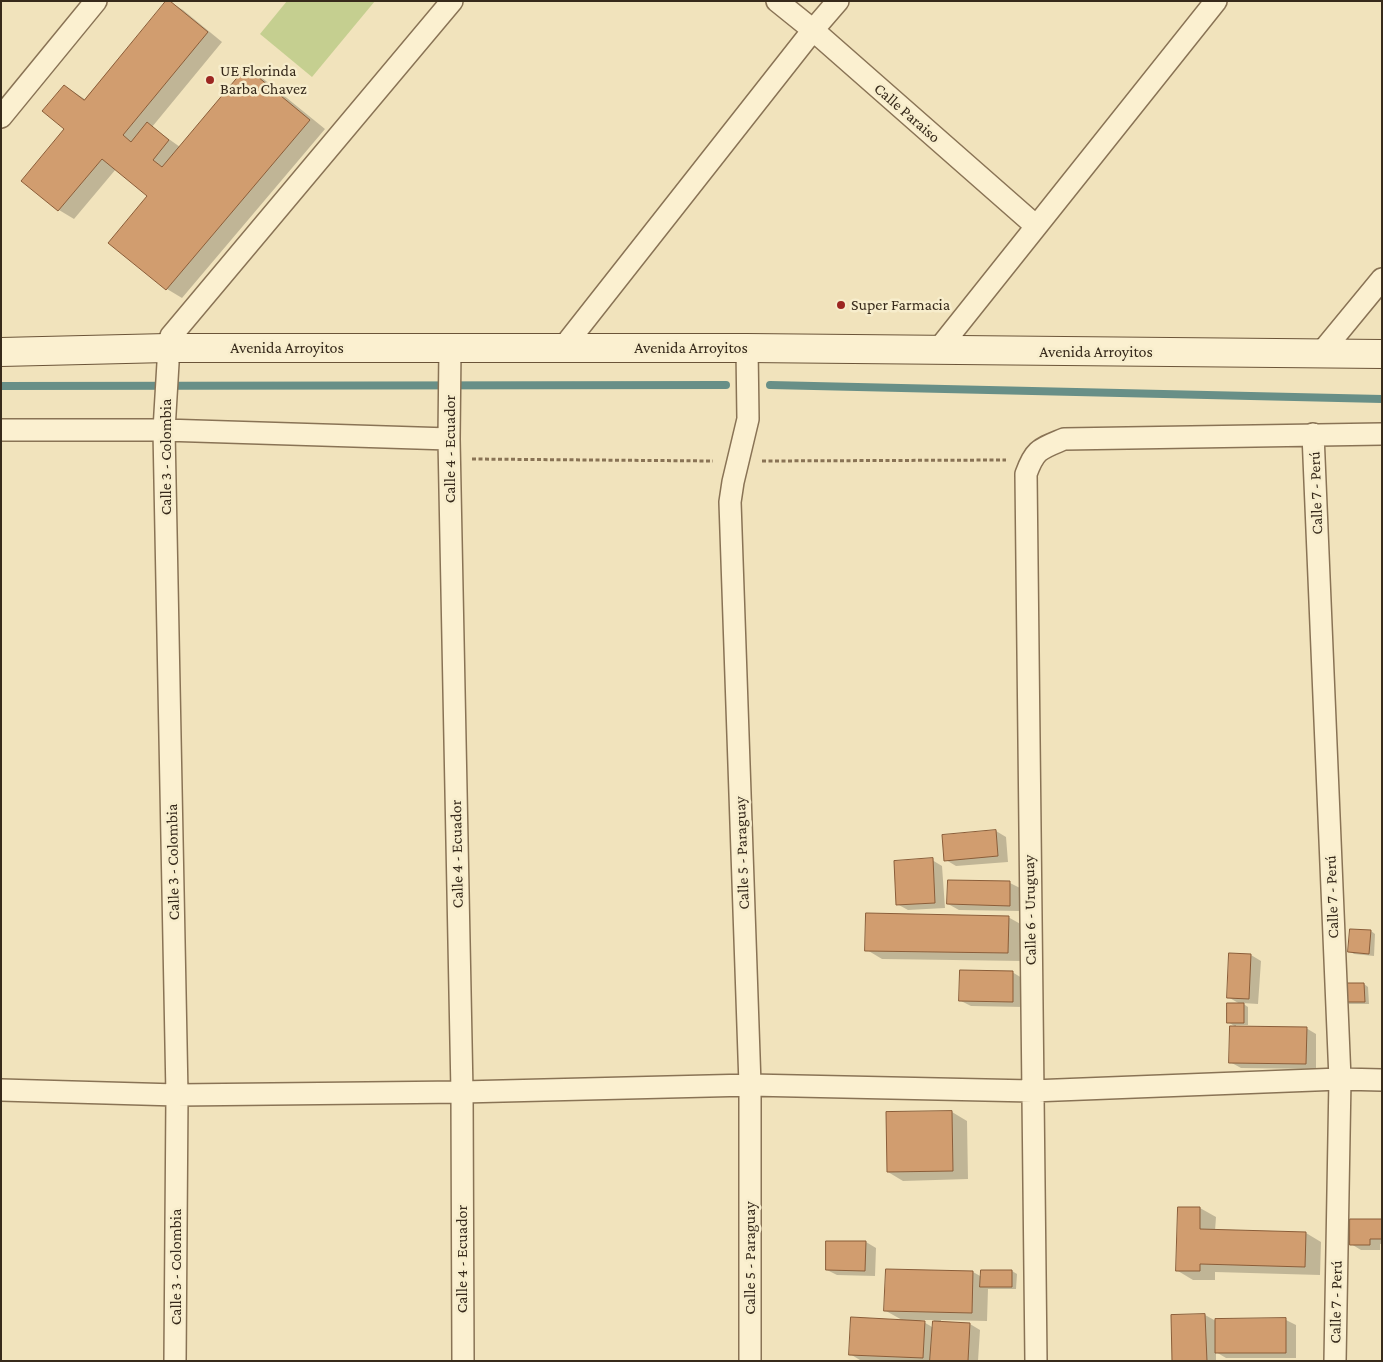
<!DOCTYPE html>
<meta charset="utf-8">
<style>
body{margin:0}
#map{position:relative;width:1383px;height:1362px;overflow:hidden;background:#f1e3bc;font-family:"Crimson Pro",serif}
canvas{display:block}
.frame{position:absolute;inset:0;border:2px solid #372a1b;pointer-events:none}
</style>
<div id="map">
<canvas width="1383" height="1362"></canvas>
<div class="frame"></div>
</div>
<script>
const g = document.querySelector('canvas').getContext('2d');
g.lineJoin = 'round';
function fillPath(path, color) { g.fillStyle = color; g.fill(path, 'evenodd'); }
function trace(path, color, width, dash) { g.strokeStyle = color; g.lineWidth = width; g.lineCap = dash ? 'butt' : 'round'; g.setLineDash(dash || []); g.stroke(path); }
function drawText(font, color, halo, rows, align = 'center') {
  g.font = font + ' "Crimson Pro",serif'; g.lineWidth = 5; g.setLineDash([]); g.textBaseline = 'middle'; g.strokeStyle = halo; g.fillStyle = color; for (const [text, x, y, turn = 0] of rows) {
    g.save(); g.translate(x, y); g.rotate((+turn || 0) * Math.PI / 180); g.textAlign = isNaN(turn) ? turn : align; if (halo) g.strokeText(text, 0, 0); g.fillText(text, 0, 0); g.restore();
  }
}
fillPath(new Path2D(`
 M287,1H375L312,77L260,34Z`), '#c5cf90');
fillPath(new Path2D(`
 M168,1L183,10L222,42L152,127L180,147L246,68L261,77L325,129L182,298L167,289L109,243L149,196L116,169L74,219L59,210L23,180L66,129L65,86L86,100Z
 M996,831L1006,837L1008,862L956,866L946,860Z
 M932,860L942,866L945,908L908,910L897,904Z
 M949,881L1010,883L1020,888V911L959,910L948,904Z
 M1008,917L1024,926L1023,961L882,959L867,950Z
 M1371,931L1375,934L1374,956L1354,954L1349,951Z
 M1251,955L1261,961L1258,1004L1242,1003L1248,1007V1025H1236V1027L1228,1022L1240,1004L1228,997Z
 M1012,972L1022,978V1007L971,1006L961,1001Z
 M1364,984L1368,987L1369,1004H1349L1345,1001Z
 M1306,1028L1316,1034V1069L1241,1068L1230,1062Z
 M952,1112L967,1121L968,1179L903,1181L888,1172L887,1113Z
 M1180,1208H1200L1216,1217L1215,1231L1306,1233L1321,1242L1320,1275L1215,1272V1280H1193L1178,1271Z
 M1382,1220V1244H1380V1250H1361L1351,1244Z
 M866,1242L876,1248L875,1276L837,1275L827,1270Z
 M1012,1271L1017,1274L1016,1289H988L987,1321L941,1320V1322L970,1324L980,1330L978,1361L860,1360L850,1354L904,1321L886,1311L973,1272L982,1277ZM920,1320H934V1328Z
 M1205,1315L1216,1321L1286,1320L1296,1325V1358H1226L1216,1352V1361H1173L1172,1316Z`), '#0003');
trace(new Path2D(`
 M770,385L1382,399
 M1,386L726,385`), '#688f87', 8);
const building = new Path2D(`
 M166,1H170L208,32L123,135L131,142L147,122L169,140L153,160L162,167L246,67L310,120L166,290L108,243L147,196L102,159L58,211L21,181L64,129L42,111L64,85L84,100Z
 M996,830L998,856L944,861L942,835Z
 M933,858L935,903L896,905L894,861Z
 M948,880L1010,881V906L947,904Z
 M866,913L1009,916L1008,953L865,951Z
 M1350,929L1371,930L1369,954L1348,952Z
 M1229,953L1251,954L1249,999L1227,998Z
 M960,970L1013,971V1002L959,1001Z
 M1343,983H1364L1365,1002H1343Z
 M1227,1003H1244V1023H1227Z
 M1230,1026L1307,1027L1306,1064L1229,1063Z
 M952,1111L953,1171L887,1172L886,1112Z
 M1178,1207H1200V1229L1306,1232L1305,1267L1200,1264V1271H1176Z
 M1350,1219H1382V1239H1370V1245H1350Z
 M826,1241H866L865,1271L826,1270Z
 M886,1269L973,1271L972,1313L884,1311Z
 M981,1270H1012V1287H980Z
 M1205,1314L1207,1361H1172L1171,1315Z
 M851,1317L925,1321L923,1358L849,1355Z
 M1286,1318V1353H1215V1319Z
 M933,1321L970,1323L968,1361H930Z`);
fillPath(building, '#d19d6f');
trace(building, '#8a5d39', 1);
const street = new Path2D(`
 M777,1L813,30L1036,226
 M1,117L96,1
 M450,348L449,439L462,1092L463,1361
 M747,348L748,419L733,482L730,502L750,1085V1361
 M562,349L813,30L838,1
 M937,351L1216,1
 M1321,353L1382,279
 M1,430H164L449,439
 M1313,434L1340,1079L1335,1361
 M1,1090L177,1095L462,1092L750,1085L1032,1091L1340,1079L1382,1080
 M175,1361L177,1095L164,430L168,363L167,348L171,336L452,1
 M1036,1361L1026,474C1035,449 1040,449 1064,439L1382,434`);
const secondary = new Path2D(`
 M1,352L167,348H747L1382,354`);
trace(street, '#897355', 24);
trace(secondary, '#6b5438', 30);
trace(new Path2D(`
 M472,459L713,461
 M762,461L1006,460`), '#897355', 3, [4, 2.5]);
trace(street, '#fbf0d0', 21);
trace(secondary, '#fbf0d0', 28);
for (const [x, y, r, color] of [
 [210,80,5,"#9c2621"],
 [841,305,5,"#9c2621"]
]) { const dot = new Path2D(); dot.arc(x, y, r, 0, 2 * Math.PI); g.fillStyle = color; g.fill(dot); trace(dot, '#f7edcc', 2); }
drawText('16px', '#372a1b', '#f7edcc', [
 ["UE Florinda",220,71],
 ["Barba Chavez",220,89],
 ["Super Farmacia",851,305]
], 'left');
drawText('16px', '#372a1b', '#f7edcc', [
 ["Calle Paraiso",907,113,41],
 ["Avenida Arroyitos",287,348],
 ["Avenida Arroyitos",691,348],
 ["Avenida Arroyitos",1096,352],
 ["Calle 4 - Ecuador",450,449,-90],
 ["Calle 3 - Colombia",166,457,-90],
 ["Calle 7 - Perú",1316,493,-92],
 ["Calle 5 - Paraguay",742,853,-92],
 ["Calle 4 - Ecuador",457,854,-91],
 ["Calle 3 - Colombia",173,862,-91],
 ["Calle 7 - Perú",1332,897,-92],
 ["Calle 6 - Uruguay",1030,910,-91],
 ["Calle 5 - Paraguay",750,1258,-90],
 ["Calle 4 - Ecuador",462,1259,-90],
 ["Calle 3 - Colombia",176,1267,-90],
 ["Calle 7 - Perú",1336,1302,-89]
]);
</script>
